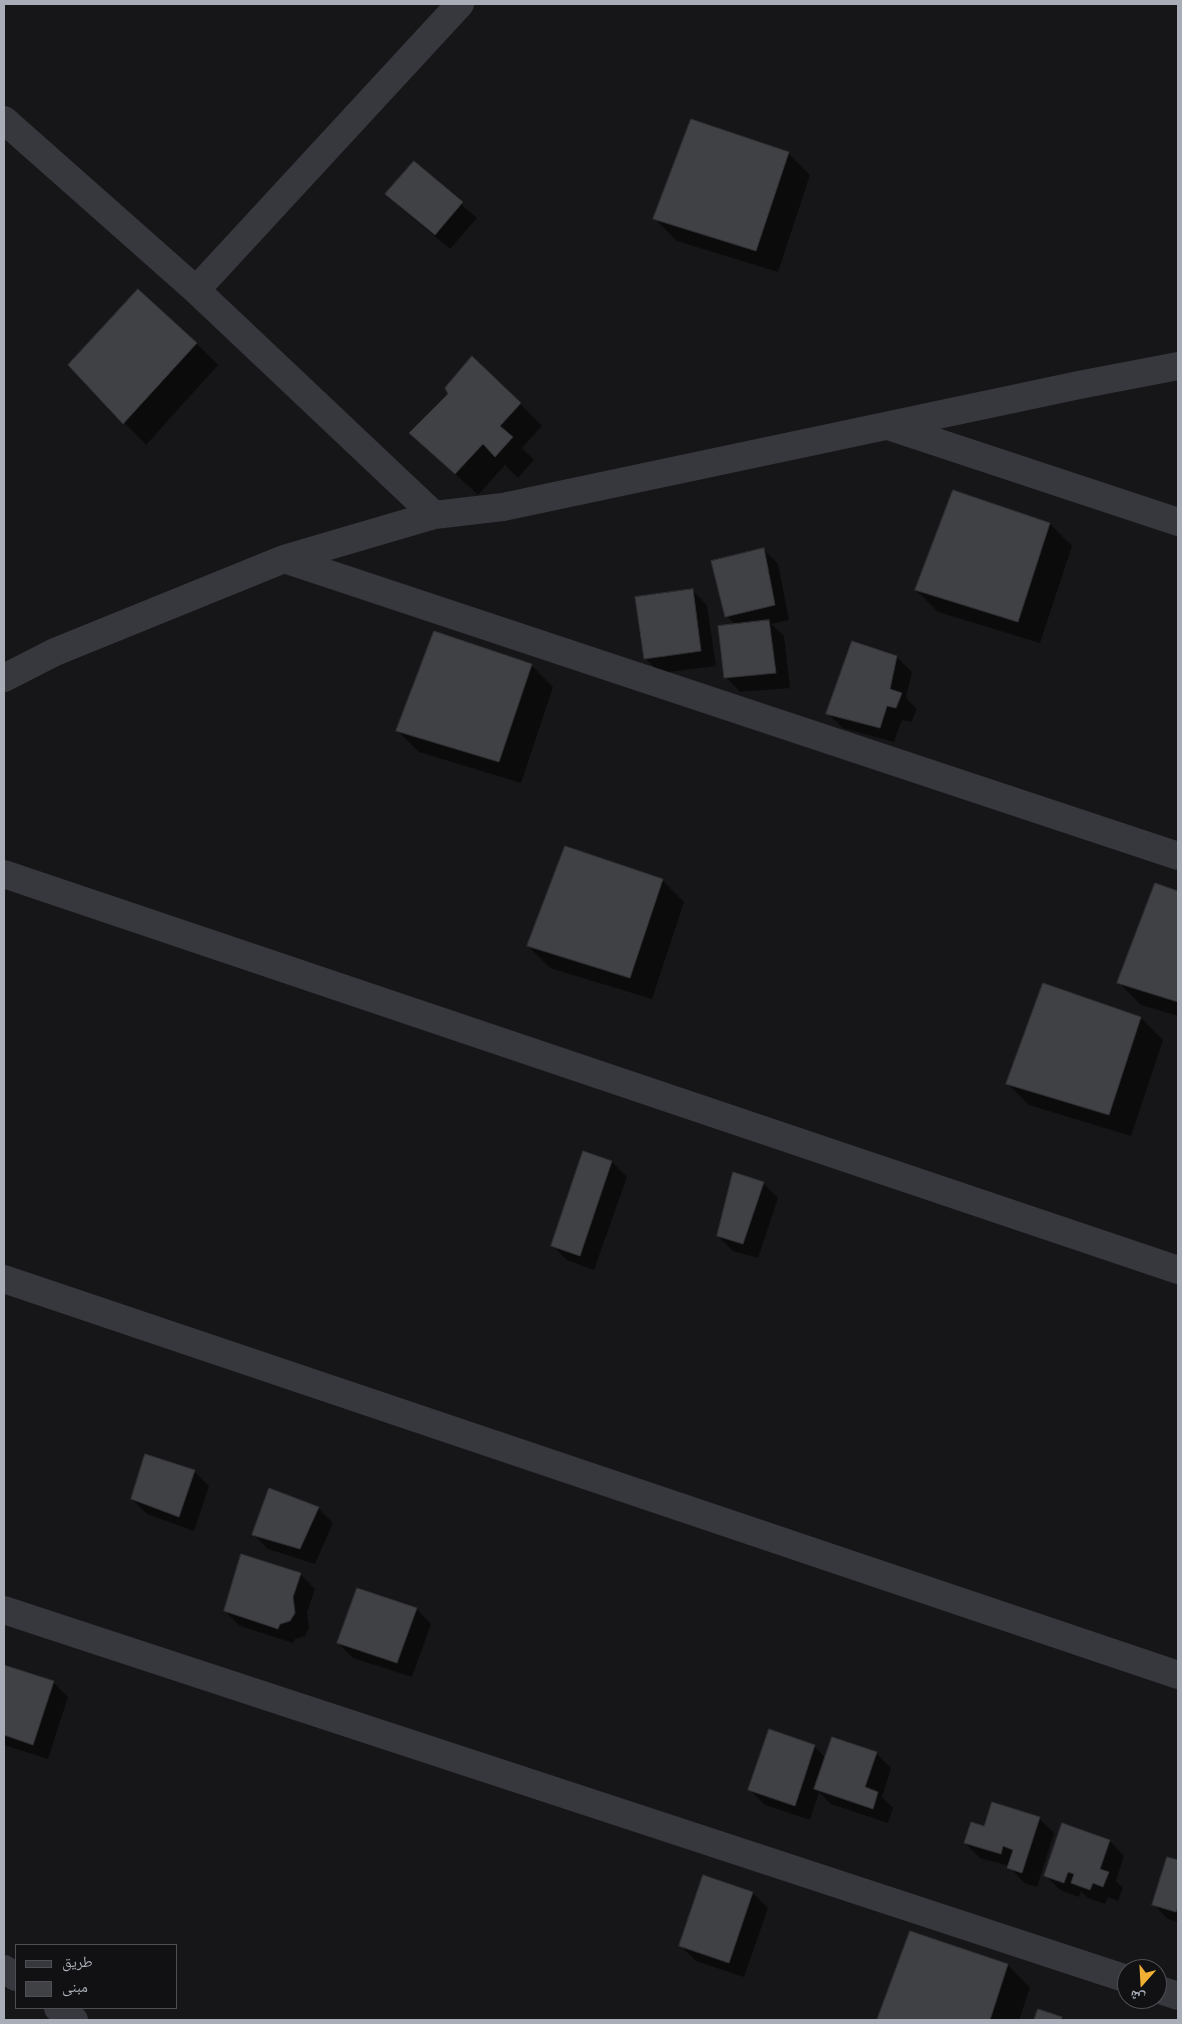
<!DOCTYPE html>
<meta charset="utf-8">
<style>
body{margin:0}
#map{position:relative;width:1182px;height:2024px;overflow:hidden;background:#161618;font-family:"Space Grotesk","Noto Naskh Arabic",sans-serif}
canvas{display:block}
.frame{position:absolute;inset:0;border:5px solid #a8adb8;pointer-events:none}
.legend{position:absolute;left:15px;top:1944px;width:162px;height:65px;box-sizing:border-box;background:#111113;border:1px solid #4d4f55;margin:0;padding:6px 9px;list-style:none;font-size:15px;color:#a8adb8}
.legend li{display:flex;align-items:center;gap:10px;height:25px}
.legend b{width:25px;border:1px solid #4d4f55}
.north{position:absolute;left:1117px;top:1959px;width:50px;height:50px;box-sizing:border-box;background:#111113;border:1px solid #4d4f55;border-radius:50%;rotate:199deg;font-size:14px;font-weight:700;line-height:20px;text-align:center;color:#a8adb8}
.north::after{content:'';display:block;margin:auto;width:18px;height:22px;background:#f2b134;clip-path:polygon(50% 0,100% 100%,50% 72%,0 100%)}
</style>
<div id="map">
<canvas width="1182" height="2024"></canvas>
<div class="frame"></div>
<ul class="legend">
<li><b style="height:6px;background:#37383d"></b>طريق</li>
<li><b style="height:14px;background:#404145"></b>مبنى</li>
</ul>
<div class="north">ش</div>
</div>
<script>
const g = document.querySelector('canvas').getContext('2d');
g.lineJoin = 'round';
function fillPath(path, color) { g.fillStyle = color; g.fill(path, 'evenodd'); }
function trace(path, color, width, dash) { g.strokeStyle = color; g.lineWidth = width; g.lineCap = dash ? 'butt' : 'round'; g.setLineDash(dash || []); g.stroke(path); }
fillPath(new Path2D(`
 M788,153L810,175L778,272L677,241L655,219Z
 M414,163L477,218L450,249L402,209L387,194Z
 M196,343L218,365L146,445L70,365Z
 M449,395L520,404L542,426L522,448L534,460L518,478L505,465L478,495L411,433Z
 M953,492L1050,524L1072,546L1040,643L938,612L916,590Z
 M763,549L778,564L789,620L771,624L784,636L790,688L740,692L726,677L736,625L726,616Z
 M692,590L707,605L716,666L660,673L645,658Z
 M897,657L912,672L906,698L917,709L911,722L902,720L894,742L843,728L828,714Z
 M531,665L553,687L521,783L419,752L397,730Z
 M662,880L684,902L652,999L550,968L528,946Z
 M1156,885L1178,892V1016L1141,1005L1119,983Z
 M1141,1018L1163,1040L1131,1136L1029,1105L1007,1083Z
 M612,1162L627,1177L594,1270L567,1260L552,1245Z
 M763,1183L778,1198L758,1258L733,1251L718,1236Z
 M194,1471L209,1486L194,1531L147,1514L132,1499Z
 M318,1508L333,1523L315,1564L268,1549L253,1534Z
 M300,1574L315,1589L307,1612L309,1628L305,1636L295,1639L293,1643L240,1626L225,1611Z
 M417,1609L431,1624L412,1677L353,1658L338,1643Z
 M4,1666L53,1682L68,1697L48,1759L4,1745Z
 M814,1746L826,1758L876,1753L891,1768L882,1797L893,1808L888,1823L831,1804L819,1792L810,1820L765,1805L750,1790Z
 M1039,1818L1054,1833L1037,1887L1024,1883L1009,1866L980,1858L965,1843L985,1828Z
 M1110,1841L1124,1856L1116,1881L1123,1888L1118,1901L1108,1897L1105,1904L1088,1898L1081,1891L1079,1897L1060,1890L1045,1875Z
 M1168,1858L1178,1862V1922L1168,1919L1153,1904Z
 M753,1893L768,1908L744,1977L696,1961L681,1946Z
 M911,1933L1008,1965L1030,1988L1019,2020H878Z`), '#0007');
const building = new Path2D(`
 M691,119L789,152L756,251L653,219Z
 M414,161L463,202L435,235L385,194Z
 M138,289L197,343L123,424L68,365Z
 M472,356L521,403L500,426L513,437L495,457L483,444L455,474L409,433L448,394L445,388Z
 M953,490L1050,523L1018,622L915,590Z
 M764,548L775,605L725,617L711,561Z
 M693,589L701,651L644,659L635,597Z
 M769,620L776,673L724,678L718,626Z
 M434,631L532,664L499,762L396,731Z
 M852,641L897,656L890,689L902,693L896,708L887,706L880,728L826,714Z
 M565,846L663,879L630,978L527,946Z
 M1155,883L1178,891V1002L1117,983Z
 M1043,983L1141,1017L1109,1115L1006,1084Z
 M583,1151L612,1161L580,1256L551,1246Z
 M733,1172L764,1182L743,1244L717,1236Z
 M145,1454L195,1470L179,1517L131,1499Z
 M269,1488L319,1507L300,1549L252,1535Z
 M241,1554L301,1573L293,1597L295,1613L290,1621L280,1624L278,1629L224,1611Z
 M357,1588L417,1608L397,1663L337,1643Z
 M4,1665L54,1681L33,1745L4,1735Z
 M769,1729L815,1745L795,1806L748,1790Z
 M832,1737L877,1752L865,1787L878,1792L873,1809L814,1789Z
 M992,1802L1040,1817L1022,1873L1007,1868L1013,1850L1003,1846L1001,1854L964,1843L971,1822L984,1826Z
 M1062,1823L1110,1840L1100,1869L1109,1872L1103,1887L1093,1883L1090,1890L1071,1883L1074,1874L1068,1872L1064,1883L1044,1876Z
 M1167,1857L1178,1860V1906L1176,1912L1152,1905Z
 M703,1875L753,1892L729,1963L679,1946Z
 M910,1931L1008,1964L990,2020H877Z
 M1038,2009L1062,2017L1061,2020H1034Z`);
fillPath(building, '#404145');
trace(building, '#303034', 1);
trace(new Path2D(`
 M4,120L196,290L434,515
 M196,290L460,4
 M888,426L1178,522
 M284,559L1178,856
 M4,678L55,652L284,559L434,515L503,507L1079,385L1178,366
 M4,874L1178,1270
 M4,1279L1178,1675
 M4,1610L1127,1979
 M4,1969L16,1977
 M1157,1989L1178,1996
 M58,2008L74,2020`), '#37383d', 28);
</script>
